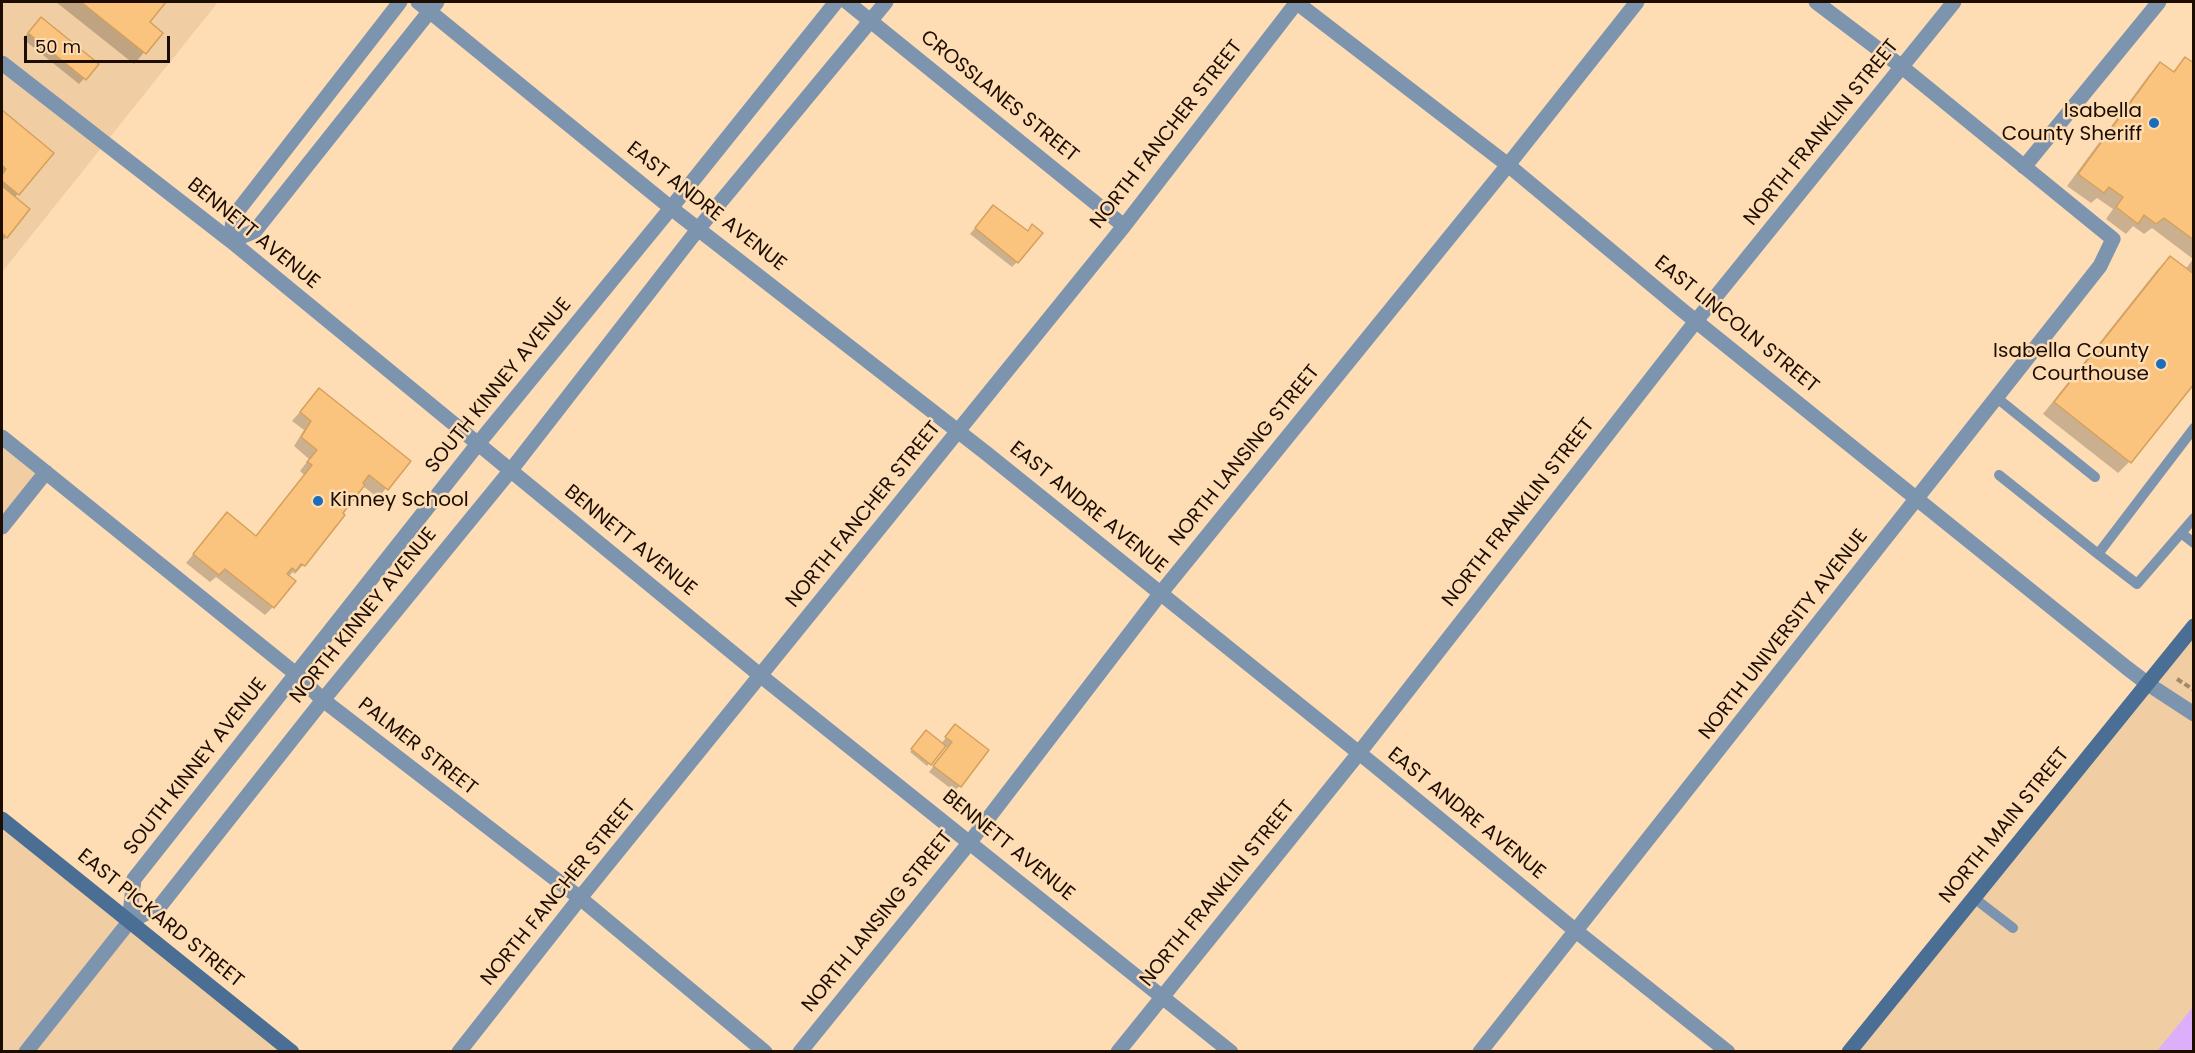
<!DOCTYPE html>
<style>
body{margin:0}
#map{position:relative;width:2195px;height:1053px;overflow:hidden;background:#feddb4;font-family:Poppins,sans-serif}
canvas{display:block}
.frame{position:absolute;inset:0;border:3px solid #1c0d00;pointer-events:none}
.scale{position:absolute;left:24px;top:36px;width:146px;height:27px;box-sizing:border-box;border:3px solid #1c0d00;border-top:0;padding-left:8px;font-size:18px;line-height:21px;white-space:nowrap;color:#1c0d00;-webkit-text-stroke:4px #feddb4;paint-order:stroke}
</style>
<div id="map">
<canvas width="2195" height="1053"></canvas>
<div class="frame"></div>
<div class="scale">50 m</div>
</div>
<script>
const g = document.querySelector('canvas').getContext('2d');
g.lineJoin = 'round';
function fillPath(path, color) { g.fillStyle = color; g.fill(path, 'evenodd'); }
function trace(path, color, width, dash) { g.strokeStyle = color; g.lineWidth = width; g.lineCap = dash ? 'butt' : 'round'; g.setLineDash(dash || []); g.stroke(path); }
function drawText(font, color, halo, rows, align = 'center') {
  g.font = font + ' Poppins,sans-serif'; g.lineWidth = 5; g.setLineDash([]); g.textBaseline = 'middle'; g.strokeStyle = halo; g.fillStyle = color; for (const [text, x, y, turn = 0] of rows) {
    g.save(); g.translate(x, y); g.rotate((+turn || 0) * Math.PI / 180); g.textAlign = isNaN(turn) ? turn : align; if (halo) g.strokeText(text, 0, 0); g.fillText(text, 0, 0); g.restore();
  }
}
fillPath(new Path2D(`
 M2,2H218L2,272Z
 M2,437L46,472L2,527Z
 M2193,626L2194,1046L2190,1051L1852,1052Z
 M2,819L291,1051H2Z`), '#f0cda2');
fillPath(new Path2D(`
 M2193,1007V1051H2157Z`), '#ddaefa');
fillPath(new Path2D(`
 M56,2H164L147,22L161,33L134,64Z
 M35,24L97,64L79,84L23,39Z
 M2186,59L2194,65V381L2129,462L2118,473L2043,414L2158,269L2170,258L2185,270L2193,259L2152,228L2144,234L2133,226L2126,234L2106,219L2113,209L2097,198L2091,203L2067,186L2149,75L2160,64L2172,73Z
 M2,112L52,154L14,198L6,237L2,241Z
 M988,212L1027,232L1032,226L1017,262L1012,267L970,234Z
 M319,390L409,461L378,498L363,486L341,513L343,515L303,565L295,574L293,572L288,577L273,607L265,615L216,577L210,582L186,563L227,514L255,537L304,475L300,471L309,459L294,446L304,430L292,421Z
 M955,726L960,786L954,791L929,772L948,748L944,746L927,766L910,752L924,735L941,744Z`), '#0003');
const building = new Path2D(`
 M81,2H166L150,22L163,33L146,54Z
 M41,17L99,64L86,80L28,33Z
 M2185,57L2194,63V240L2164,218L2156,224L2144,215L2138,224L2116,207L2123,197L2109,187L2104,193L2078,174L2160,62L2174,72Z
 M2,110L54,153L19,195L2,181V175L6,169L2,165Z
 M2,186L30,209L7,238L2,233Z
 M993,205L1028,231L1032,224L1043,233L1018,263L975,228Z
 M2170,256L2194,274V384L2131,463L2054,402Z
 M319,388L411,461L388,490L369,475L363,483L365,485L343,513L345,515L305,566L301,564L296,571L292,568L287,574L296,581L274,608L225,569L219,575L193,554L227,512L256,536L312,465L307,462L317,450L301,437L311,421L300,412Z
 M955,724L989,750L961,787L933,766L952,742L945,737Z
 M926,730L946,746L931,765L911,749Z`);
fillPath(building, '#fbc47e');
trace(building, '#d5a05b', 1.5);
trace(new Path2D(`
 M2177,679L2194,690`), '#a3896c', 4, [6, 3]);
trace(new Path2D(`
 M1997,398L2095,477
 M2194,428L2098,554L2137,584L2194,518
 M1999,475L2098,554
 M2181,533L2194,543
 M1974,898L2013,928`), '#7d94af', 10);
trace(new Path2D(`
 M400,2L233,217L231,241L255,231L437,2
 M418,2L671,208L986,453L1374,765L1576,931L1728,1052
 M847,2L1124,226
 M1296,2L1508,165L1682,310L2127,668L2148,684L2194,714
 M2,63L231,241L761,676L1231,1052
 M2024,167L2159,2
 M2,437L296,674L323,700L580,898L765,1052
 M2,527L46,472
 M129,922L134,879L477,445L671,208L836,2
 M26,1052L129,922L160,906L323,700L511,470L699,228L886,2
 M459,1052L580,898L1124,226L1297,2
 M800,1052L970,842L1160,594L1508,165L1637,2
 M1118,1052L1359,753L1696,321L1954,2
 M1480,1052L2100,266L2113,239L1902,67L1816,2`), '#7d94af', 15);
trace(new Path2D(`
 M2,819L292,1052
 M1849,1052L2194,626`), '#4b6e94', 15);
for (const [x, y, r, color] of [
 [2154,123,6,"#1b6dbb"],
 [2161,364,6,"#1b6dbb"],
 [318,501,6,"#1b6dbb"]
]) { const dot = new Path2D(); dot.arc(x, y, r, 0, 2 * Math.PI); g.fillStyle = color; g.fill(dot); trace(dot, '#feddb4', 2); }
drawText('20px', '#1c0d00', '#feddb4', [
 ["CROSSLANES STREET",999,97,39],
 ["NORTH FRANKLIN STREET",1822,133,-51],
 ["NORTH FANCHER STREET",1167,135,-52],
 ["EAST ANDRE AVENUE",706,207,38],
 ["BENNETT AVENUE",253,234,39],
 ["EAST LINCOLN STREET",1736,325,39],
 ["SOUTH KINNEY AVENUE",499,386,-51],
 ["NORTH LANSING STREET",1245,456,-51],
 ["EAST ANDRE AVENUE",1088,508,39],
 ["NORTH FRANKLIN STREET",1519,513,-52],
 ["NORTH FANCHER STREET",864,515,-51],
 ["BENNETT AVENUE",630,541,39],
 ["NORTH KINNEY AVENUE",364,616,-51],
 ["NORTH UNIVERSITY AVENUE",1784,635,-52],
 ["PALMER STREET",417,747,38],
 ["SOUTH KINNEY AVENUE",196,767,-52],
 ["EAST ANDRE AVENUE",1466,814,39],
 ["NORTH MAIN STREET",2005,826,-51],
 ["BENNETT AVENUE",1008,846,39],
 ["NORTH FANCHER STREET",559,893,-51],
 ["NORTH FRANKLIN STREET",1218,894,-51],
 ["EAST PICKARD STREET",160,919,39],
 ["NORTH LANSING STREET",878,922,-51]
]);
drawText('20px', '#1c0d00', '#feddb4', [
 ["Isabella",2142,112],
 ["County Sheriff",2142,135],
 ["Isabella County",2149,352],
 ["Courthouse",2149,375],
 ["Kinney School",330,501,"left"]
], 'right');
</script>
